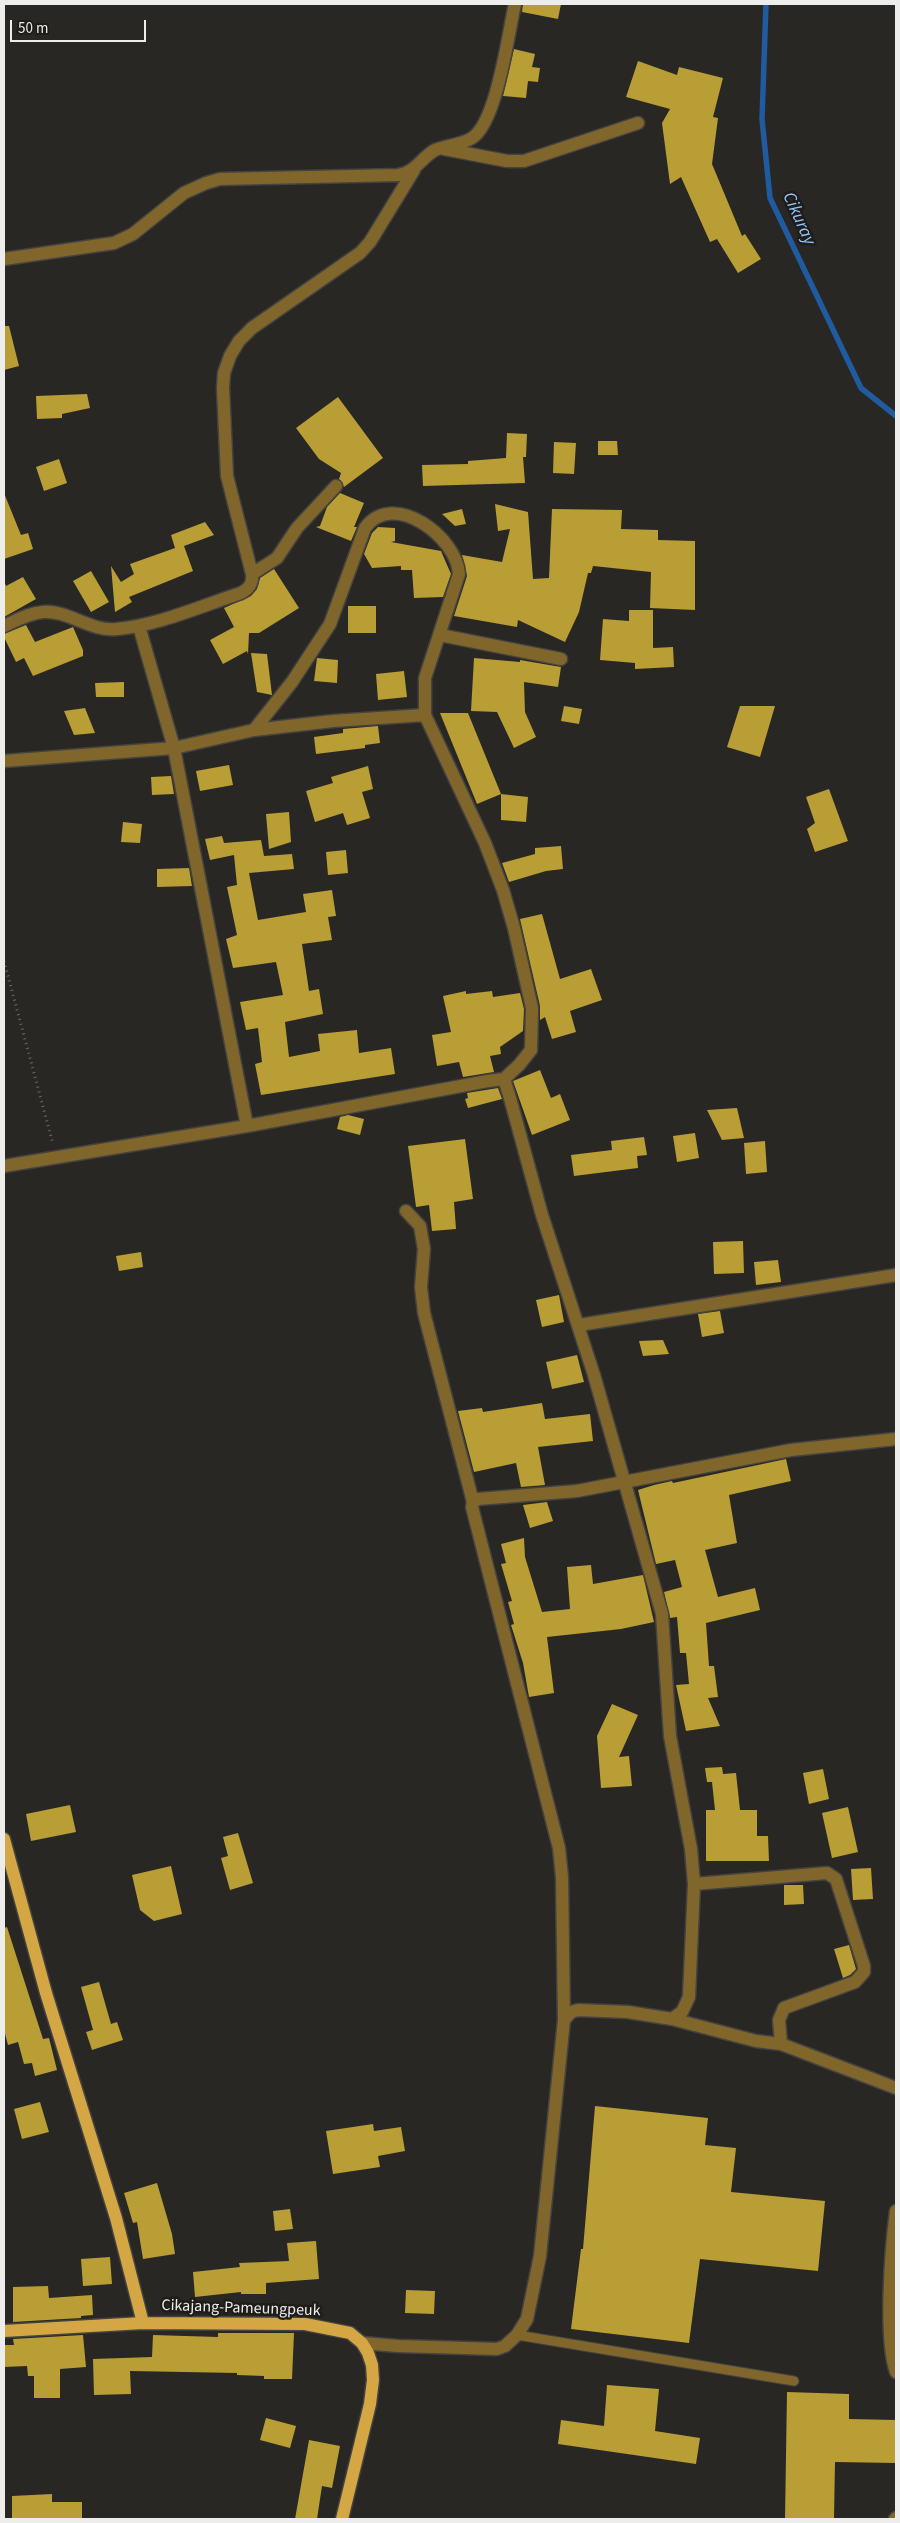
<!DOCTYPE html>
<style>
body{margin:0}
#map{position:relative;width:900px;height:2523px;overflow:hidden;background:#282724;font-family:"Source Sans 3",sans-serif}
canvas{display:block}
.frame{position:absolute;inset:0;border:5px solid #ededeb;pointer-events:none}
.scale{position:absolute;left:10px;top:20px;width:136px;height:22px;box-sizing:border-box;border:2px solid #ededeb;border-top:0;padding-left:6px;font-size:15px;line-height:18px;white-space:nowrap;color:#ededeb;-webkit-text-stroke:4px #1e1d1a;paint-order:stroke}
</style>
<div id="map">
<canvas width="900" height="2523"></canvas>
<div class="frame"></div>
<div class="scale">50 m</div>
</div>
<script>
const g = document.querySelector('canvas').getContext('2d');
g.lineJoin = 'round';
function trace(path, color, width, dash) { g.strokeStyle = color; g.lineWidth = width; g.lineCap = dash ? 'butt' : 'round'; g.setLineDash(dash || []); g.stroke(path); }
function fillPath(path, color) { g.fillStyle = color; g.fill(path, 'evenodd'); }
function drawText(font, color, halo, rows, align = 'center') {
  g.font = font + ' "Source Sans 3",sans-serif'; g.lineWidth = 5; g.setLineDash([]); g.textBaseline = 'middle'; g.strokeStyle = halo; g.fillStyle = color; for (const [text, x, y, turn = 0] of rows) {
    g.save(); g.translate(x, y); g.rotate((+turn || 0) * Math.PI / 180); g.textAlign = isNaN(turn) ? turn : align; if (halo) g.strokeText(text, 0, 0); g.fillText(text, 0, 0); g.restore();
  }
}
trace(new Path2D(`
 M766,4L762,119L770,198L861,388L896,416`), '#1f5b9e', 5.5);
fillPath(new Path2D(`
 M523,4H561L558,19L522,12Z
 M514,49L535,54L532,67L540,68L538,82L528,81L526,98L503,96Z
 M638,61L677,75L679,67L723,78L713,117L718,118L712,164L742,236L745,234L761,259L738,273L717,239L710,242L681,177L670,184L662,123L670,109L626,97Z
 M4,326H9L19,366L4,370Z
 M87,394L90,408L62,414V418L37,419L36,396Z
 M338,397L383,458L344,487L339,479L341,473L319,459L296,428Z
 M507,433L527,434L526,457H523L525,483L423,486L422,465L468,464V461L506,458Z
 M598,441H617L618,455H598Z
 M554,442L576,443L574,474L553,473Z
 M59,459L67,483L44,491L36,467Z
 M4,493L21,535L28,533L33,549L4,559Z
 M340,493L364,503L354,527H357L351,541L316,527L320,526L327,507Z
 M495,504L528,512L533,579L549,578L552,509L622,510L621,529L658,530V540L695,541V610L650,608L651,572L593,566L591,573H588L579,612L565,642L518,620L517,627L454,616L467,576L462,555L502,562L510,529L498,531Z
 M462,509L466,524L455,526L442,514Z
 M205,522L214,535L184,546L193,571L129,597L132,602L115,612L111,566L121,582L134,574L130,564L175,548L171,535Z
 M378,527L395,528V541L391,542L441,551L451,574L443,597L414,598L412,570H401V566L372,568L364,554L372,533Z
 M274,569L299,608L259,633H249L248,654L247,651L223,664L210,640L234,627L224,608L251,596L257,589L260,578Z
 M91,571L109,602L91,612L73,581Z
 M23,577L36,599L4,617V581L6,586Z
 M348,606H376V633H348Z
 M629,610H653V648L673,647L674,667L635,669V663L600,660L603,619L629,621Z
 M26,625L35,642L73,627L83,650V656L33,676L24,658L16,662L4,637V634Z
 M251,653L267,654L272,695L257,692Z
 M317,658L338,660L337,683L314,681Z
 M474,658L520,662V660L561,667L558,687L524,682L525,712L536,737L514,748L497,712L471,711Z
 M404,671L407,697L378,700L376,674Z
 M124,682V697H96L95,683Z
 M564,706L582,709L579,724L561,721Z
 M740,706H775L760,757L727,747Z
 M85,708L95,733L74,735L64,711Z
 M440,713H468L501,794L477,804Z
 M378,726L380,743L365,745V748L316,754L314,737L343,733V729Z
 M229,765L233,785L200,791L196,771Z
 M368,766L373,789L362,792L370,818L347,825L343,813L315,822L306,791L333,783L331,777Z
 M171,776L174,794L152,795L151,777Z
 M829,789L848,841L815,852L807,829L815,823L806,797Z
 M501,794L528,797L526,822L501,820Z
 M289,812L291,842L269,849L266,814Z
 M123,822L142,824L140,843L121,842Z
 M222,836L224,843L261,840L264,856L292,854L294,869L249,873L258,920L306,912L303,894L332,890L336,916L328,917L332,940L302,944L309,991L319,989L323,1014L285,1022L289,1057L320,1051L318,1034L357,1030L359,1053L391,1048L395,1074L261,1095L255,1064L262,1062L258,1028L246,1030L240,1002L283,995L276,962L233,968L226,939L237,935L227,887L237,885L234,855L210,860L205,839Z
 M561,846L563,869L546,871L509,882L502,863L535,854V848Z
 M346,850L348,873L328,875L326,852Z
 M189,868L192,886L157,887V869Z
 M542,914L560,979L591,969L602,1000L570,1011L576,1032L552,1039L545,1017L540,1020V1006L520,919Z
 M466,991V994L492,991L493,997L520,993L524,1009L523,1031L500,1047L501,1054L490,1056L494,1072L463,1077L459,1062L437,1066L432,1035L451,1032L443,996Z
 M540,1070L551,1098L560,1094L570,1120L532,1135L513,1081Z
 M498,1088L502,1099L468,1108L465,1099L468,1098L467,1093Z
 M737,1108L744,1138L722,1140L707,1110Z
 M348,1115L364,1119L360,1135L337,1129L340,1117Z
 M695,1133L699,1158L677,1162L673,1136Z
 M644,1137L647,1155L637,1156L638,1168L574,1176L571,1155L612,1150L611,1141Z
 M465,1139L473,1199L454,1202L456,1229L432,1231L429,1205L416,1207L408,1146Z
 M765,1141L767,1172L746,1174L744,1143Z
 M743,1241L744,1273L714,1274L713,1242Z
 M141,1252L143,1267L119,1271L116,1256Z
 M778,1260L781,1282L756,1285L754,1262Z
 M559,1295L564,1322L542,1327L536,1300Z
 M720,1311L724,1333L702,1337L698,1314Z
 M663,1340L669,1354L643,1356L639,1341Z
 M577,1355L584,1382L552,1389L546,1362Z
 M542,1403L545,1419L590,1414L593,1441L538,1447L545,1485L521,1487L516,1463L474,1472L458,1411L482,1408L483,1412Z
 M786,1459L791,1481L729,1495L737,1543L705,1550L718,1597L755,1588L760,1610L706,1623L709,1666H714L718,1697L708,1698L720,1726L686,1731L676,1685L689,1684L686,1653H680L677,1617L670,1618L664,1592L682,1587L675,1560L656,1564L638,1490L654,1485L672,1481L673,1483Z
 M547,1502L553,1521L530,1528L523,1505Z
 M524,1538L525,1557L542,1612L570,1609L567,1567L591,1565L593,1584L643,1575L654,1622L621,1629L547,1637L554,1693L529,1697L523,1663L511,1625L514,1624L508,1602L512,1601L501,1564L506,1563L501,1544Z
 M612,1704L638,1715L619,1757L629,1756L632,1786L601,1788L597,1736Z
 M722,1767L723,1774L736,1773L740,1810H757V1836H768L769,1861H706V1810H715L712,1782H707L705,1768Z
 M823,1769L829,1799L809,1804L803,1773Z
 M70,1805L76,1832L31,1841L26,1814Z
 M848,1807L858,1852L832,1858L822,1813Z
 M238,1833L253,1883L230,1890L221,1858L228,1856L223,1837Z
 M171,1866L182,1914L154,1921L140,1910L132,1875Z
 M871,1868L873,1899L853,1900L851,1869Z
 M784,1885H803L804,1904L784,1905Z
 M7,1927L43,2039L49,2038L57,2070L35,2076L32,2063L24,2064L18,2042L8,2045L4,2030V1928Z
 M849,1945L856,1969L850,1975L843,1978L834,1949Z
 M99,1982L111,2024L117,2022L123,2040L92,2050L86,2032L93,2030L81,1987Z
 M40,2102L49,2132L22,2139L14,2109Z
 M595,2106L708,2118L705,2145L736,2148L731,2192L825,2201L818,2271L700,2259L689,2343L571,2329L581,2249H583Z
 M373,2124L374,2131L401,2127L405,2151L378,2156L380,2167L333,2174L326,2131Z
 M157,2183L172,2234L175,2254L143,2259L137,2222L133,2223L124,2193Z
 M290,2209L293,2229L275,2231L273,2211Z
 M316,2241L319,2279L266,2283V2294H241V2292L195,2297L193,2272L240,2267L239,2263L289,2261L287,2243Z
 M110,2257L112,2284L83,2286L81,2259Z
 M48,2286L49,2298L92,2295L93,2315L81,2316V2318L13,2322V2287Z
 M406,2290L435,2291L434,2314L405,2313Z
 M218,2333H294L292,2379H264V2376L237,2375V2373L130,2371L131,2394L94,2395L93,2359L152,2357L153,2335L218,2337Z
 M83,2335L86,2367L60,2369V2398H34V2376H28L27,2366L4,2367V2345H14L13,2339Z
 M607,2385L659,2389L655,2431L700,2438L696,2464L558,2444L561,2420L604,2426Z
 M787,2392L849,2394V2419L896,2420V2463L835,2462L834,2519H785Z
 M266,2418L296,2426L290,2448L260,2440Z
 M309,2440L340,2446L332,2488L322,2486L317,2519H295Z
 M52,2494V2502H82V2519H12V2496Z`), '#b89e35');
const lane = new Path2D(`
 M517,2335L794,2381`);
const street = new Path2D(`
 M444,149L507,161H524L638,123
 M4,259L114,243L133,234L184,193L206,183L220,179L398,175C415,173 421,158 435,150C447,145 461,145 472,138C497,122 508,34 515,4
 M252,574L277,558L297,528L336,486
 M4,626C17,620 29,613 43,612C68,610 91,632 117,629C159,625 201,606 241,593C249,589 253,584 252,574L227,476L223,388L224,373L230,356L239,341L252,328L360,253L370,242L414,170
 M139,626L174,748L247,1126
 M440,635L561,659
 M254,730L333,721L425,715
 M4,761L174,748L254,730L292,682L330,624L365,528C393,489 457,537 459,574L425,678V715L485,843L503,890L514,928L532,1008L531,1050L519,1065L504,1079
 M4,1166L247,1126L488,1081L504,1079L510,1098L542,1215L594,1375L662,1614L670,1736L691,1849L694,1884L689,1997L682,2012L672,2019L628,2012L578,2010L571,2012L564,2020L540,2256L527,2319L517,2335L505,2346L497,2349L398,2346L362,2343
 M406,1211L420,1226L424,1249L421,1287L424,1313L473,1502
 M579,1325L896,1275
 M694,1884L827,1873L836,1879L864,1966V1972L855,1982L784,2008L779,2020L781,2044
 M672,2019L756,2041L781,2044L896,2088
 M564,2020L562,1877L559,1848L472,1507L473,1502L478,1499L577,1491L791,1450L896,1439
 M896,2211C891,2247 884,2339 896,2372
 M895,2519L896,2518`);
const primary = new Path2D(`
 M4,1839L46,1993L116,2218L143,2323
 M4,2331L143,2323L305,2324L350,2333L362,2343L368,2353L372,2365L373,2380L370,2404L342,2519`);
trace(lane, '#444340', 11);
trace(street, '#444340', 15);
trace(primary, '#444340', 15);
trace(new Path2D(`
 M4,961L53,1144`), '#6a6967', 3, [1, 4]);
trace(lane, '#81662c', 9);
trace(street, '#81662c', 12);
trace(primary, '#d4a744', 12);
drawText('16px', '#ededeb', '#1e1d1a', [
 ["Cikajang-Pameungpeuk",241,2309,2]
]);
drawText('italic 18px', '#97c4fc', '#1e1d1a', [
 ["Cikuray",798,219,66]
]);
</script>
